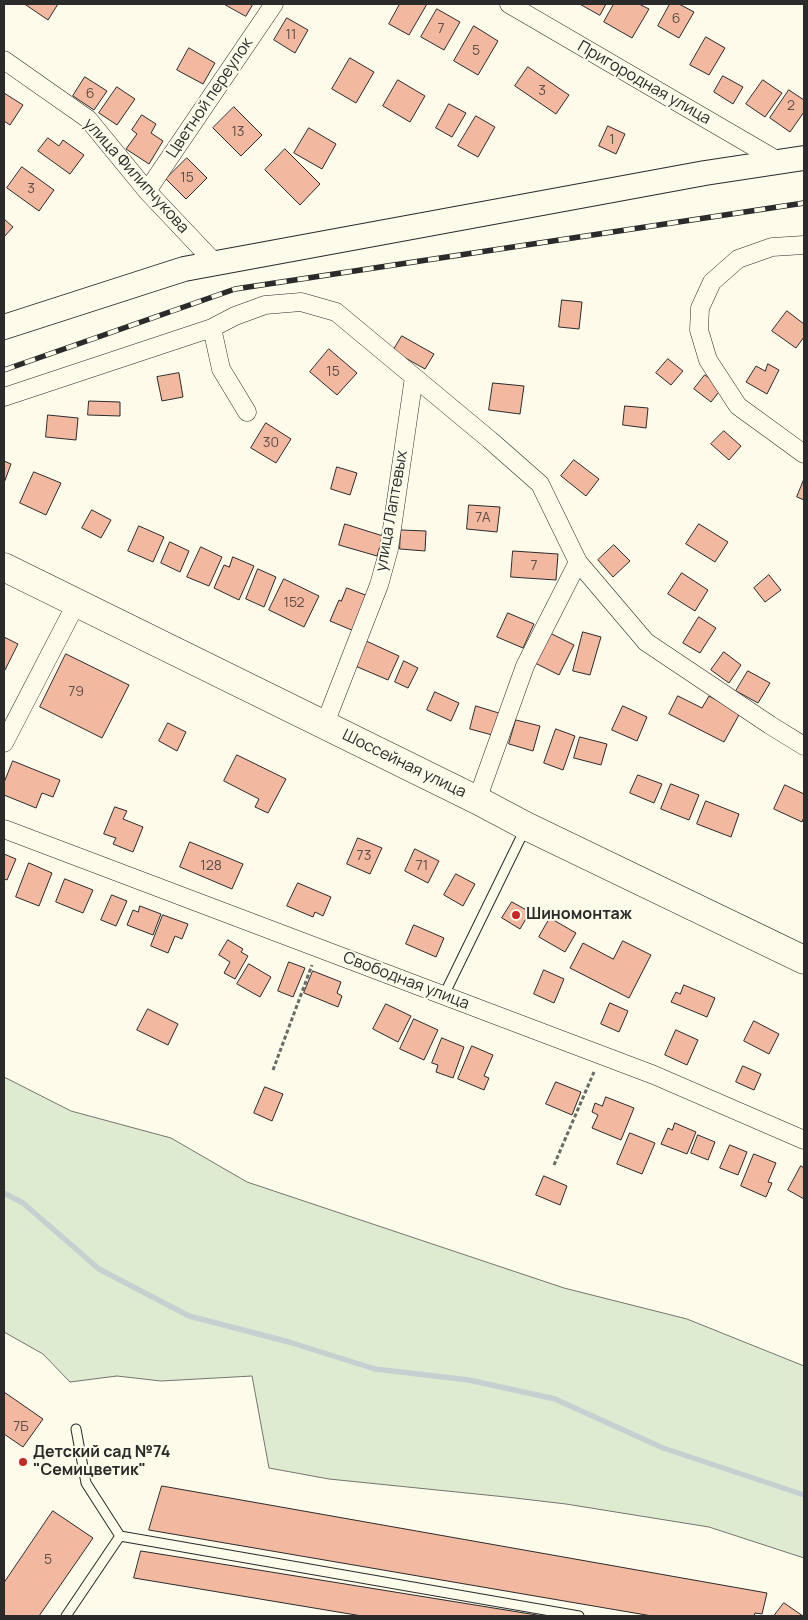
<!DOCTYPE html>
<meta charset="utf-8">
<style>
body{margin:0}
#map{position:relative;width:808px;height:1620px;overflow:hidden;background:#fdfbea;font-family:Manrope,sans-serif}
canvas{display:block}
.frame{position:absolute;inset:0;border:5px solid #2b2b2b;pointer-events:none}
</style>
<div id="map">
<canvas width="808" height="1620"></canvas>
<div class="frame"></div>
</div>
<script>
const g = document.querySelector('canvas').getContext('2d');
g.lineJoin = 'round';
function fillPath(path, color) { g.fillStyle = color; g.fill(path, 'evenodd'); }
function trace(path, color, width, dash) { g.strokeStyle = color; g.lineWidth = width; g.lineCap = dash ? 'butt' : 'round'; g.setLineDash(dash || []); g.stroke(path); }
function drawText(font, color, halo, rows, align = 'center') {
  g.font = font + ' Manrope,sans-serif'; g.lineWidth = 4; g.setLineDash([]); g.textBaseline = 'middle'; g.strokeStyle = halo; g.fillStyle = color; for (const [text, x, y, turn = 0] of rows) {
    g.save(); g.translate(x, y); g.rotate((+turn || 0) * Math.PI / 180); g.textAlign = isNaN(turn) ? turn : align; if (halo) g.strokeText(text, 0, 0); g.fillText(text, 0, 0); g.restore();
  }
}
const green = new Path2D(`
 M4,1077L71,1111L171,1138L247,1182L564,1288L687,1319L804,1366V1558L709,1527L566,1504L506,1497L329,1479L269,1468L252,1376L161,1381L117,1376L70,1382L43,1354L4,1332Z`);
fillPath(green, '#deebd1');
trace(green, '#74746e', 1);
trace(new Path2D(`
 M4,1193L23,1203L99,1269L189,1316L289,1342L375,1369L469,1380L555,1399L663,1448L804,1495`), '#c7d0d0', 5.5);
const building = new Path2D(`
 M27,4H58L48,20L26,5Z
 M224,4H253L246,16Z
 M400,4H427L409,35L389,24Z
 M580,4H606L600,15Z
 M614,4H639L649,9L632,38L604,22Z
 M670,4H679L694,12L679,38L658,26Z
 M437,9L460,22L444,50L421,37Z
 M287,18L308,30L295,53L274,40Z
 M474,26L498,41L478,75L454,61Z
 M706,37L725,48L709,75L690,65Z
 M189,48L215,63L203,84L177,70Z
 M350,58L374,72L356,103L332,89Z
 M528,67L569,95L556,114L515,86Z
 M723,76L743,87L733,104L714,92Z
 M85,77L107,91L94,110L73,96Z
 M398,80L425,96L410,122L383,106Z
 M763,80L782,93L765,117L746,104Z
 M117,87L135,99L117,125L99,113Z
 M789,90L804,100V112L790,132L770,118Z
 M4,93L23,105L10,125L4,121Z
 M449,104L466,113L452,137L436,128Z
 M234,107L262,135L241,156L213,128Z
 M142,115L156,124L151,133L163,141L149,164L126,149L137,134L132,130Z
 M476,116L495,127L478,157L458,146Z
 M608,126L625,134L616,154L599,146Z
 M309,128L336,144L322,169L294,153Z
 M48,138L59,146L63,140L84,155L70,174L38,151Z
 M285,149L320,184L300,205L265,170Z
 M187,158L207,178L186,199L166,179Z
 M22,167L54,190L39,211L7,188Z
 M4,219L13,227L4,237Z
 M562,300L582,302L579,329L559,327Z
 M787,311L804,324V337L796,348L772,331Z
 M402,336L434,354L425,369L393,351Z
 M329,349L357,373L337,395L310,372Z
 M668,359L683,371L671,385L656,373Z
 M768,364L779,370L767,394L746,382L756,366L765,371Z
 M179,373L183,397L162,401L157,377Z
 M705,375L722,388L711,402L694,389Z
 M493,383L524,386L520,414L489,410Z
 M89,401L120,402V416L88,415Z
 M625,406L648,408L646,428L623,425Z
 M48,415L78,418L76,440L46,437Z
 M266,423L291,439L276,463L251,448Z
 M724,431L741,446L729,460L711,444Z
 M574,460L599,479L586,496L561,476Z
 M4,461L11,464L4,483Z
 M337,467L357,473L350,495L331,489Z
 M34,472L61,483L46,515L20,503Z
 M804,479V500L797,497Z
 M469,505L500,507L497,532L467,529Z
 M92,510L111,520L101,538L82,528Z
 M345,524L383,536L377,556L339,545Z
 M699,524L728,542L715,562L686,544Z
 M139,526L164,537L153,562L128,551Z
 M401,530L426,531L425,551L400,549Z
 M170,542L189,551L180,572L161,563Z
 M614,545L630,561L613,577L598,560Z
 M201,547L222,557L209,586L187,577Z
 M513,551L558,554L556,580L511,577Z
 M233,557L254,566L239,600L214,588L224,565L229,567Z
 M258,569L276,577L264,607L246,599Z
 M682,573L708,590L695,611L668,594Z
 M769,575L781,590L765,602L754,588Z
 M284,579L319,596L304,627L269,610Z
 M347,588L368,596L354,631L330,621L339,600L341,601Z
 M508,613L534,624L523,648L497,637Z
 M699,617L716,628L700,653L683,643Z
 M583,632L601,637L590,675L573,671Z
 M550,633L574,645L559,675L535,663Z
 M4,637L18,644L5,670L4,669Z
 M364,640L399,656L388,680L353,665Z
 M724,652L741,665L729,683L711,670Z
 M66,654L129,685L102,738L40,707Z
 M404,661L418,668L408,688L395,682Z
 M748,671L770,683L758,703L736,691Z
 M435,692L459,703L451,721L427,710Z
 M678,696L702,708L709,696L740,713L724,742L669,714Z
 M476,706L502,714L496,736L470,729Z
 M623,706L647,717L637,741L612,730Z
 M516,720L540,726L533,751L509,744Z
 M168,723L186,732L177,751L159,741Z
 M556,729L575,736L563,770L544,763Z
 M580,737L607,744L601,765L574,758Z
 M237,755L286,779L268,813L255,807L259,799L224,781Z
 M13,761L60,780L53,797L42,793L36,808L4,795V783Z
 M638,775L662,784L654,803L630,793Z
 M671,784L699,795L689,820L661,809Z
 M785,785L804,794V817L802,822L774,809Z
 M706,801L739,814L731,837L697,824Z
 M115,807L127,811L123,819L143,827L133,852L113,844L116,838L104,834Z
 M358,838L382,848L370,874L347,864Z
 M190,842L243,864L232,889L180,867Z
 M415,849L439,861L428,883L405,871Z
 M4,854L16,859L7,880L4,879Z
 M29,863L52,873L39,906L16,897Z
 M456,874L475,884L463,906L444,895Z
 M65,879L93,890L83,913L56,902Z
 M298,883L331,897L323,916L315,912L313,917L287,906Z
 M112,895L127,901L116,926L101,920Z
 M512,902L530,912L520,929L502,918Z
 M140,906L161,914L153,935L127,925L133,910L138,912Z
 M163,915L188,924L182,939L175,936L168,953L151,946Z
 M550,918L576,933L565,952L539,937Z
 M414,925L444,938L436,957L406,944Z
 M228,940L243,949L241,952L248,956L235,979L224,973L230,962L219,955Z
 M623,941L651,955L629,998L570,968L583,943L613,959Z
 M289,962L305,968L293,997L278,991Z
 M249,964L271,977L260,997L237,984Z
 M544,970L564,979L554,1003L534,994Z
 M313,971L341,982L337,993L342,996L338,1007L304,993Z
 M684,985L715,998L707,1017L671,1002L676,992L680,994Z
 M610,1003L628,1011L619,1032L601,1024Z
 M386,1004L411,1016L398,1042L373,1029Z
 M148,1009L178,1024L168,1045L137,1030Z
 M414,1019L438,1030L424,1060L400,1049Z
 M754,1021L779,1034L769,1054L744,1041Z
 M676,1030L698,1040L687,1065L665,1055Z
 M442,1038L464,1047L453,1078L436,1072L438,1065L432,1063Z
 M472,1046L493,1055L484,1076L489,1078L484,1090L458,1079Z
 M743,1066L761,1074L754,1090L736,1082Z
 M556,1082L581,1092L572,1115L546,1104Z
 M265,1087L283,1094L272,1121L254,1113Z
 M606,1097L634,1108L621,1140L592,1128L598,1115L592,1112L595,1103L602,1106Z
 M675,1123L696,1132L687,1154L661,1144L668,1128L672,1130Z
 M630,1133L655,1143L642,1174L617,1164Z
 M698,1135L715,1142L708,1160L691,1153Z
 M730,1145L747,1152L738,1175L720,1168Z
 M754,1154L776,1163L768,1182L772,1183L766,1197L741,1186Z
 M801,1166L804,1168V1199L788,1190Z
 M544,1176L567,1186L560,1205L536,1195Z
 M4,1392L43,1419L23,1447L4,1434Z
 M162,1486L767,1593L762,1614L755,1613L754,1616H652L149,1530Z
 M53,1511L93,1538L39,1616H4V1583Z
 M141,1551L543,1616H362L134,1578Z
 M784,1603L803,1616H774Z`);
fillPath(building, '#f2b8a0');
trace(building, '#2b2b2b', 1);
const lane = new Path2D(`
 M444,995L525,829
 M76,1429L86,1483L120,1536
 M66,1616L120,1536L579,1616`);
const street = new Path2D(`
 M509,4L780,162
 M4,60L88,119L147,191L215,263
 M147,191L274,4
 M804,245L772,247L738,259L712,282L700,308L699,330L708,360L738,406L804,454
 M212,328L221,369L247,412
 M4,397L212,328L235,316L265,305L301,302L336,312L490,440L540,484L578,562L646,642L770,725L804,746
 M324,726L379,585L389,549L414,377
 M4,743L76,604
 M477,800L525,666L578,562
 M4,829L654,1075L804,1140`);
const secondary = new Path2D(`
 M4,327L184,269L705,173L804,158`);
const primary = new Path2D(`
 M4,567L477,800L526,826L804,960`);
trace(lane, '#2b2b2b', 11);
trace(street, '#2b2b2b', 19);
trace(secondary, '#2b2b2b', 26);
trace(primary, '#2b2b2b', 29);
trace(new Path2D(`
 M273,1070L312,965
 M554,1165L594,1072`), '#6a6964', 3, [4, 2.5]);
trace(lane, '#fdfbea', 9);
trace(street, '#fdfbea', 18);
trace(secondary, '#fdfbea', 24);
trace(primary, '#fdfbea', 28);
const rail = new Path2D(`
 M4,370L235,289L804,203`);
trace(rail, '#2b2b2b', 5.5);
trace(rail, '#fdfbea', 4, [11]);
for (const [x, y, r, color] of [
 [516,915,5,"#c62828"],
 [23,1462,5,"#c62828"]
]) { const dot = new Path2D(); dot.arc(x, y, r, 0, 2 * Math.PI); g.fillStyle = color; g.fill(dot); trace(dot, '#fdfbea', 2); }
drawText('14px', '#5d4e48', null, [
 ["6",676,19],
 ["7",441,29],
 ["11",291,35],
 ["5",476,51],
 ["3",542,91],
 ["6",90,94],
 ["2",791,106],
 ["13",238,132],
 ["1",612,140],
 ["15",187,178],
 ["3",31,189],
 ["15",333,372],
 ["30",271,443],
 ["7А",483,518],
 ["7",534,566],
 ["152",294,603],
 ["79",76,692],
 ["73",364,856],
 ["128",211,866],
 ["71",422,866],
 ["7Б",21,1427],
 ["5",48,1560]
]);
drawText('16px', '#2b2b2b', '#fdfbea', [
 ["Пригородная улица",644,83,30],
 ["Цветной переулок",210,98,-56],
 ["улица Филипчукова",136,176,48],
 ["улица Лаптевых",392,511,-80],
 ["Шоссейная улица",404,764,26],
 ["Свободная улица",406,981,21]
]);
drawText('bold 16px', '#2b2b2b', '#fdfbea', [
 ["Шиномонтаж",526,915],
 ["Детский сад №74",33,1453],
 ["\"Семицветик\"",33,1471]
], 'left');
</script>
